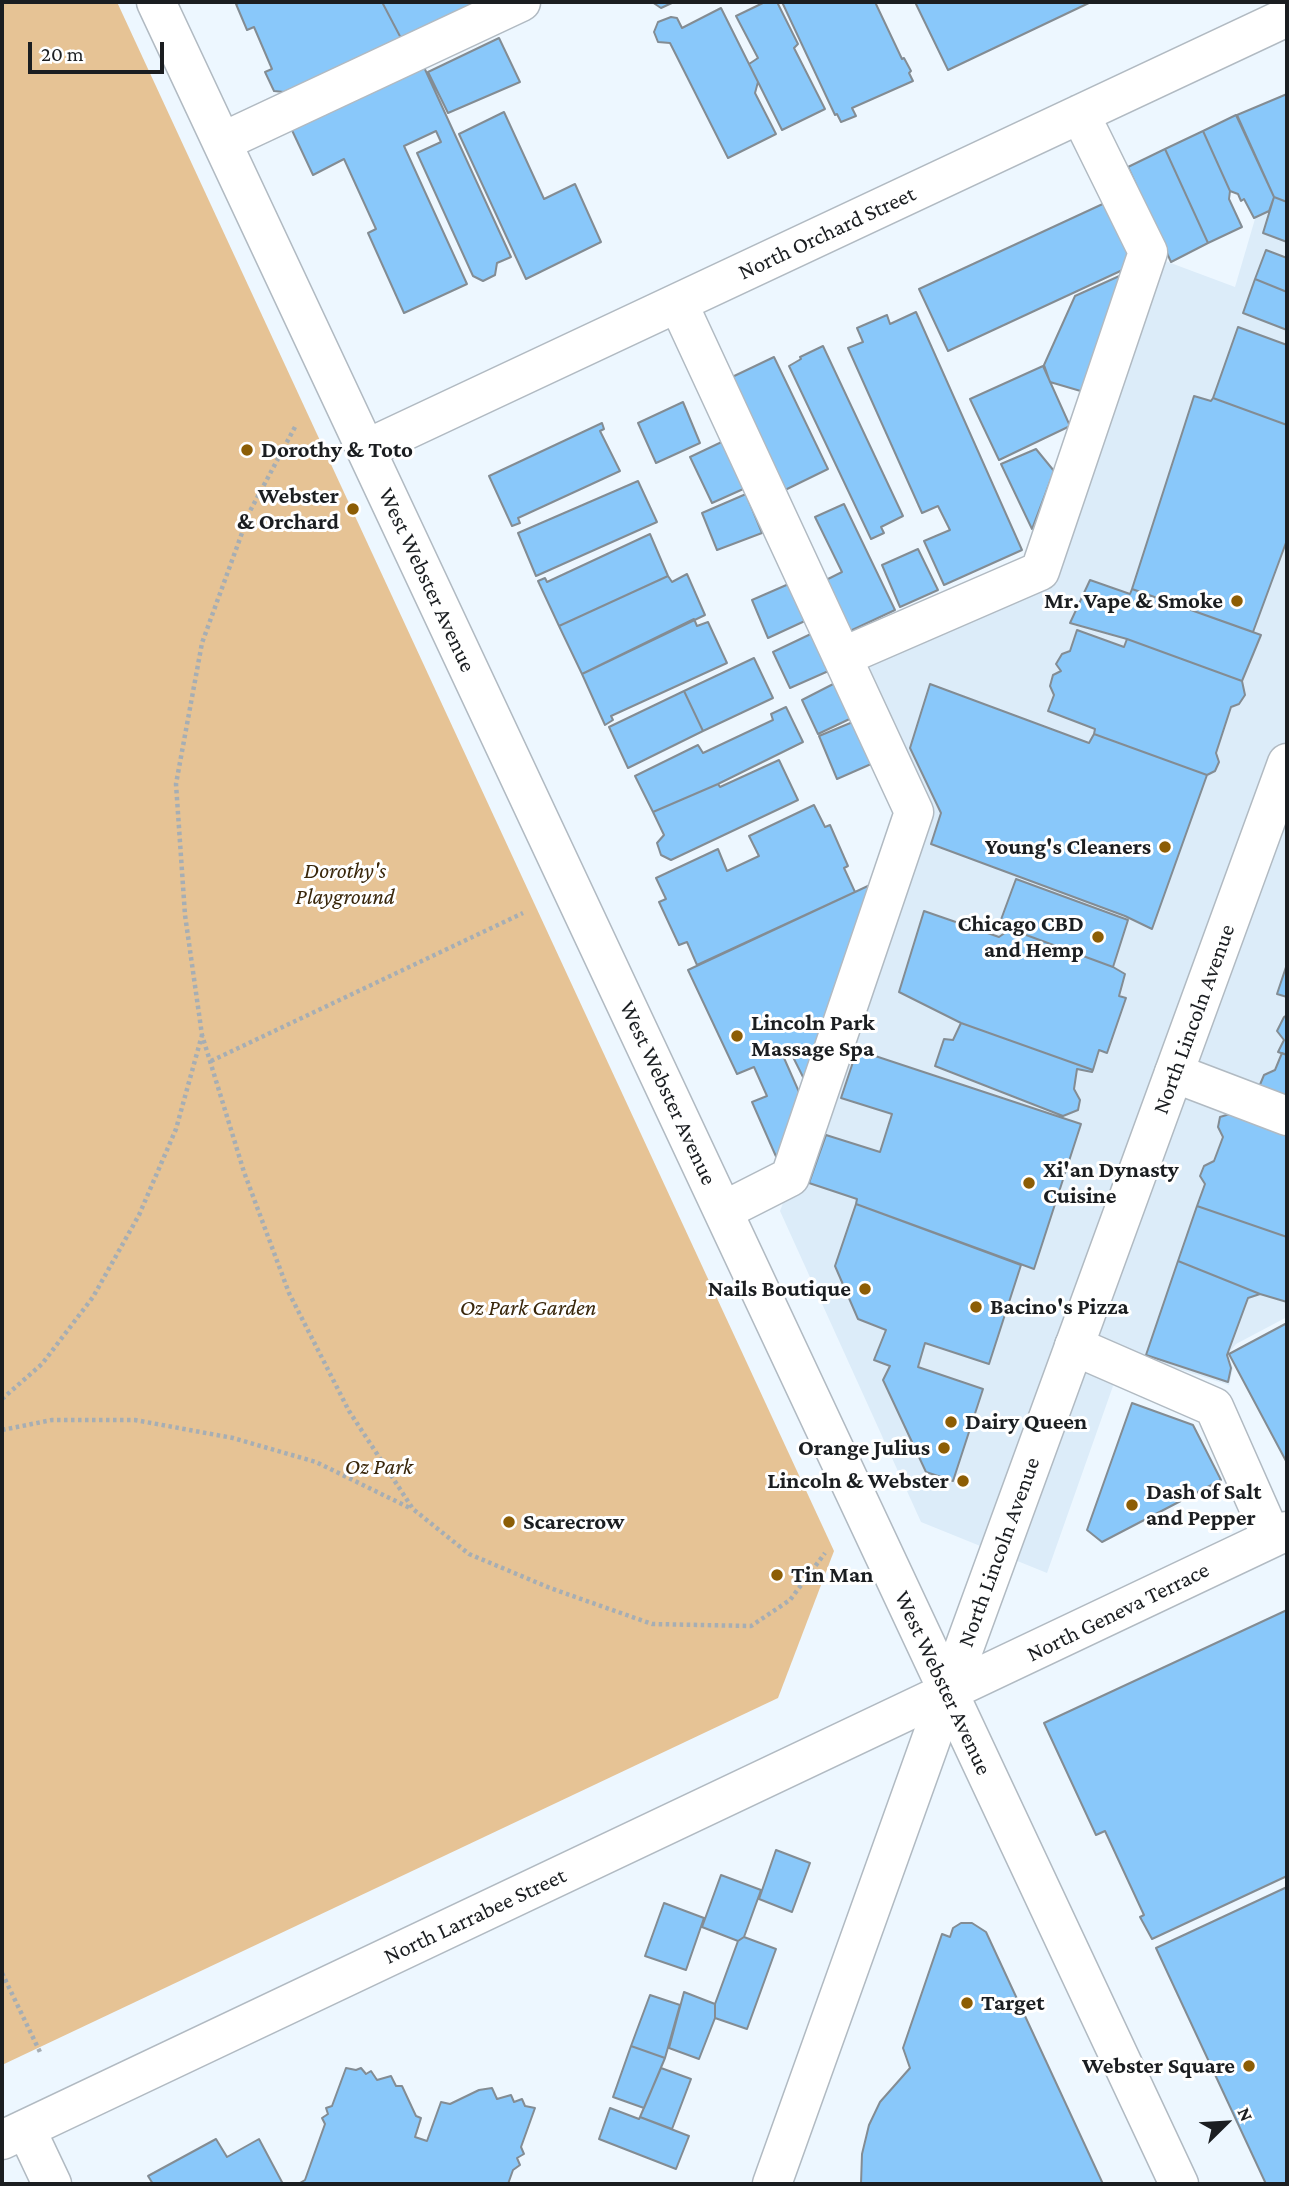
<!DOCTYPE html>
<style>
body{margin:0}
#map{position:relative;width:1289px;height:2186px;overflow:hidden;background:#edf7ff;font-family:"Crimson Pro",serif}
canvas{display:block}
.frame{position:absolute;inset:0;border:4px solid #1b1e21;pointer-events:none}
.north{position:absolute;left:1191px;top:2088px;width:70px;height:70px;-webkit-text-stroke:5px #fff;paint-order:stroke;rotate:66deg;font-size:19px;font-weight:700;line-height:28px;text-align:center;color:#1b1e21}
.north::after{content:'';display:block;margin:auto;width:24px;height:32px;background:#1b1e21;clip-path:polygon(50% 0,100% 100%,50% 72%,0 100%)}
.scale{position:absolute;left:28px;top:42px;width:136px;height:32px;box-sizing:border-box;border:4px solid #1b1e21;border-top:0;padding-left:9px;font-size:21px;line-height:24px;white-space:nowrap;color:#1b1e21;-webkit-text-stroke:5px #fff;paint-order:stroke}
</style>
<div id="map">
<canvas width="1289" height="2186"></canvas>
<div class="frame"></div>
<div class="north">N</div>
<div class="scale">20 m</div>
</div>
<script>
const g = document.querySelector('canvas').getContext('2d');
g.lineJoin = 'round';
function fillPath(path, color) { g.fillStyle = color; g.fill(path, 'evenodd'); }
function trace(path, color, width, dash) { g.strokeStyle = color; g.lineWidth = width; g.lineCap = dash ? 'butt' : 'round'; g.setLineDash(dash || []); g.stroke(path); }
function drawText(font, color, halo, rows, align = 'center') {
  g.font = font + ' "Crimson Pro",serif'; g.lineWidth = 6; g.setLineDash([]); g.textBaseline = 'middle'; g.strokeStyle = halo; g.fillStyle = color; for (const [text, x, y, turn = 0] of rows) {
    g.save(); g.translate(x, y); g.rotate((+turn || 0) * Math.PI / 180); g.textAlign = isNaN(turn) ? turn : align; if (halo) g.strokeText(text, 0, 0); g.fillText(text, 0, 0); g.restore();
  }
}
fillPath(new Path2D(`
 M1287,110V1317L1236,1344L1228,1354L1233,1368L1229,1385L1125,1352L1047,1573L921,1522L780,1211L929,810L863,661L1053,575L1160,259L1235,287Z`), '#dcecf9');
fillPath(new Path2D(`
 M2,2H117L834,1551L778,1698L2,2065Z`), '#e6c395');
const building = new Path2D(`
 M241,2H382L403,42L284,92L274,91L265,72L272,69L254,27L247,30L236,4Z
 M382,2H470L473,8L403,42Z
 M652,2H674L661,8Z
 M765,2H777L798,44L794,48L825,109L782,130L749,64L758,58L736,16Z
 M782,2H875L902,59L904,58L911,71L909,73L913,81L852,108L856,116L841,122L837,114L835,115Z
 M915,2H1091L948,70Z
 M721,8L758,82L755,93L776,134L728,158L670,43L658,42L654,32L658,22L671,17L677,18L682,28Z
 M499,38L520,82L448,113L428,72Z
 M423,65L511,257L497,263L495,275L483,281L473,276L417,153L441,142L436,131L404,146L467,284L404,313L368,233L376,229L344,159L313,175L290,126Z
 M1287,94V202L1274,197L1237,115Z
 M504,112L544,199L575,184L601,242L526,279L459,134Z
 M1236,115L1274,197L1269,211L1254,218L1244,199L1241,201L1238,194L1230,191L1203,131Z
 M1203,131L1230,191L1229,199L1242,227L1208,243L1165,149Z
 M1165,149L1208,243L1171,262L1128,167Z
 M1274,197L1287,202V242L1263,233Z
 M1107,202L1133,256L1129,267L948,351L919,289Z
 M1266,250L1287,258V292L1255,279Z
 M1126,273L1084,392L1050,382L1044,365L1075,296Z
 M1255,279L1287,292V330L1243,313Z
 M916,312L1022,550L944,585L924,541L950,530L938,506L922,513L848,348L863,342L857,328L887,315L890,324Z
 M1238,327L1287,345V425L1213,398Z
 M823,346L903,516L881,527L884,533L871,539L789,366L801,359L800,357Z
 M774,357L828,469L785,490L730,378Z
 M1043,366L1070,426L999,460L970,399Z
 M1194,396L1211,401L1213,398L1287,425V540L1253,632L1132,589Z
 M683,402L700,443L656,463L638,423Z
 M602,423L604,429L600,431L620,471L518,518L520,523L512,526L489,476Z
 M728,439L750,486L712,503L690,457Z
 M1036,449L1054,471L1032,529L1001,464Z
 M638,481L657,522L536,576L518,533Z
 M746,494L762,533L717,550L702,513Z
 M844,504L895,610L850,631L826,580L842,572L815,517Z
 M650,534L668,576L559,626L538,581L545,578L547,582Z
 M918,549L938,590L900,607L882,565Z
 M687,574L705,615L582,674L559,626L668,576L672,582Z
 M1090,580L1130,594L1132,589L1261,635L1242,681L1127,639L1070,623Z
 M791,583L807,620L768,638L752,600Z
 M694,619L697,626L708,622L727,663L611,716L613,720L605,725L582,674Z
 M1077,630L1124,647L1127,639L1242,681L1245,695L1239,704L1231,707L1216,753L1219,762L1215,771L1207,775L1094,734L1095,729L1048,711L1054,695L1050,686L1053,675L1061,671L1056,664L1062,654L1070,651Z
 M815,632L833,669L790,688L773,652Z
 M754,658L773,698L703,731L684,691Z
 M841,680L858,715L818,734L802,700Z
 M930,684L1089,743L1094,734L1207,775L1152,929L1125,916L931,844L941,813L910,748Z
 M684,691L703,731L628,768L609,727Z
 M786,707L803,742L718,784L653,812L635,776L698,745L703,753L773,720L771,714Z
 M860,719L878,761L837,779L819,736Z
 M779,760L798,800L671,860L661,855L657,843L664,835L653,812L718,784L720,787Z
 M814,805L825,827L830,825L848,866L844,868L855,892L697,965L687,942L679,945L659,902L666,899L656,878L718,849L727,871L759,856L749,836Z
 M1016,879L1128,920L1113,967L999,925Z
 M870,885L807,1085L792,1055L784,1058L803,1101L778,1161L752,1102L767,1096L754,1067L737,1074L688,970Z
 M924,911L999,937L1006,932L997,929L999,925L1113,967L1125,974L1119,996L1126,998L1107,1053L1099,1050L1093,1070L961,1023L899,992Z
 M1287,964V997L1277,994Z
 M1287,1015V1055L1278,1052L1284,1040L1277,1031L1284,1017Z
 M961,1023L1093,1070L1092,1072L1077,1069L1074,1089L1080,1100L1078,1110L1063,1116L935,1066L944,1039L953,1040Z
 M857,1050L1081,1124L1034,1269L856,1204L857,1199L809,1183L826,1135L880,1152L892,1114L841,1098Z
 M1282,1053L1287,1055V1105L1259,1087L1264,1075L1275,1070Z
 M1233,1113L1287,1132V1237L1197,1206L1205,1184L1200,1176L1204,1166L1214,1161L1223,1137L1218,1127L1220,1117Z
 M856,1204L1021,1265L989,1364L925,1343L918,1367L983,1389L953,1481L926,1472L883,1380L890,1366L874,1360L886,1330L858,1319L835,1266Z
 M1197,1206L1287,1237V1302L1260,1294L1178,1261Z
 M1178,1261L1260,1294L1248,1298L1227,1355L1231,1368L1228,1382L1146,1355Z
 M1287,1323V1460L1286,1461L1229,1354Z
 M1132,1403L1193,1425L1221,1480L1102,1542L1087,1530Z
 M1287,1610V1876L1152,1939L1140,1917L1144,1915L1105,1831L1096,1835L1044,1723Z
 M776,1850L810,1863L792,1912L759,1899Z
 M721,1875L761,1890L744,1937L738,1941L702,1927Z
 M1287,1887V2184H1266L1156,1948Z
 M664,1903L704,1918L686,1970L645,1956Z
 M961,1923H972L986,1932L1103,2184H861L862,2154L869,2125L880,2102L910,2068L903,2048L942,1934L950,1937L953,1928Z
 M744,1937L776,1949L747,2029L715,2018V2004L738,1941Z
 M684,1992L715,2004V2018L699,2059L669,2048Z
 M650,1995L680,2005L665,2058L631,2046Z
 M631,2046L665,2058L644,2108L613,2097Z
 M346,2068L356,2070L361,2068L366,2074L371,2071L377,2080L391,2076L396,2086H402L416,2116L421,2118L415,2137L427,2141L441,2102L450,2104L479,2090L492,2088L497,2099L511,2095L514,2102L522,2099L525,2106L535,2108L521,2147L524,2154L517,2158L520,2165L513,2170L508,2184H298L305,2180L325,2124L322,2118L328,2114L326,2108L332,2106Z
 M661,2068L691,2079L672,2129L640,2117Z
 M610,2108L639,2119L640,2117L689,2136L676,2169L599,2139Z
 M216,2139L227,2157L259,2139L283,2184H153L148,2176Z`);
fillPath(building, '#89c8fa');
trace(building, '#838c93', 2);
const minor = new Path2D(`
 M156,2L1179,2184
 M222,142L521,2
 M678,303L914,812L790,1177L723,1211
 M366,449L1287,17
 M842,657L1040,571L1148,252L1080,114
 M1174,1073L1287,1116
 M1074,1346L1214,1407L1272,1538
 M26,2129L52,2184
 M2,2140L1287,1531`);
const major = new Path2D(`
 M772,2184L948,1692L1287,763`);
trace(minor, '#b1bac2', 41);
trace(major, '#b1bac2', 41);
trace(new Path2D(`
 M295,427L250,511L202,643L176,784L185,915L202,1035L244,1172L289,1293L349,1411L413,1509L469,1554L550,1588L652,1624L751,1626L790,1600L825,1553
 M211,1061L523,913
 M2,1399L42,1364L93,1297L139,1215L176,1129L202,1035
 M2,1430L52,1420H135L233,1438L316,1462L412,1509
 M2,1973L40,2052`), '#a6aeb4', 4.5, [3.5, 3.5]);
trace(minor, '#fff', 38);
trace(major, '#fff', 38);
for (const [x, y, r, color] of [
 [247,450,7,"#8c5d05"],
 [353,509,7,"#8c5d05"],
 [1237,601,7,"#8c5d05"],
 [1165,847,7,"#8c5d05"],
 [1098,937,7,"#8c5d05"],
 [737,1036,7,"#8c5d05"],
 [1029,1183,7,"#8c5d05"],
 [865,1289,7,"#8c5d05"],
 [976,1307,7,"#8c5d05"],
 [951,1422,7,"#8c5d05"],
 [944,1448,7,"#8c5d05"],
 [963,1481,7,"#8c5d05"],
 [1132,1505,7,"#8c5d05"],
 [509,1522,7,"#8c5d05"],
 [777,1575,7,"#8c5d05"],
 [967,2003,7,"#8c5d05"],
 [1249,2066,7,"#8c5d05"]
]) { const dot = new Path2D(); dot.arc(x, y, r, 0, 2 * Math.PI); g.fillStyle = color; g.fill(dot); trace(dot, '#fff', 2.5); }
drawText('23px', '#1b1e21', '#fff', [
 ["North Orchard Street",827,233,-25],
 ["West Webster Avenue",427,580,65],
 ["North Lincoln Avenue",1194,1019,-70],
 ["West Webster Avenue",668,1093,65],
 ["North Lincoln Avenue",999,1552,-70],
 ["North Geneva Terrace",1118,1612,-26],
 ["West Webster Avenue",943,1683,65],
 ["North Larrabee Street",475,1916,-25]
]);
drawText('bold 23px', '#1b1e21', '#fff', [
 ["Dorothy & Toto",261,450],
 ["Webster",339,496,"right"],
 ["& Orchard",339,522,"right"],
 ["Mr. Vape & Smoke",1223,601,"right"],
 ["Young's Cleaners",1151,847,"right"],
 ["Chicago CBD",1084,924,"right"],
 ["and Hemp",1084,950,"right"],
 ["Lincoln Park",751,1023],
 ["Massage Spa",751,1049],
 ["Xi'an Dynasty",1043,1170],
 ["Cuisine",1043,1196],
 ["Nails Boutique",851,1289,"right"],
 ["Bacino's Pizza",990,1307],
 ["Dairy Queen",965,1422],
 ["Orange Julius",930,1448,"right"],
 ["Lincoln & Webster",949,1481,"right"],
 ["Dash of Salt",1146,1492],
 ["and Pepper",1146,1518],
 ["Scarecrow",523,1522],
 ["Tin Man",791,1575],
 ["Target",981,2003],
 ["Webster Square",1235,2066,"right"]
], 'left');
drawText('italic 23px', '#39260a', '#fff', [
 ["Dorothy's",345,871],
 ["Playground",345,897],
 ["Oz Park Garden",528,1308],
 ["Oz Park",379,1467]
]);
</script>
